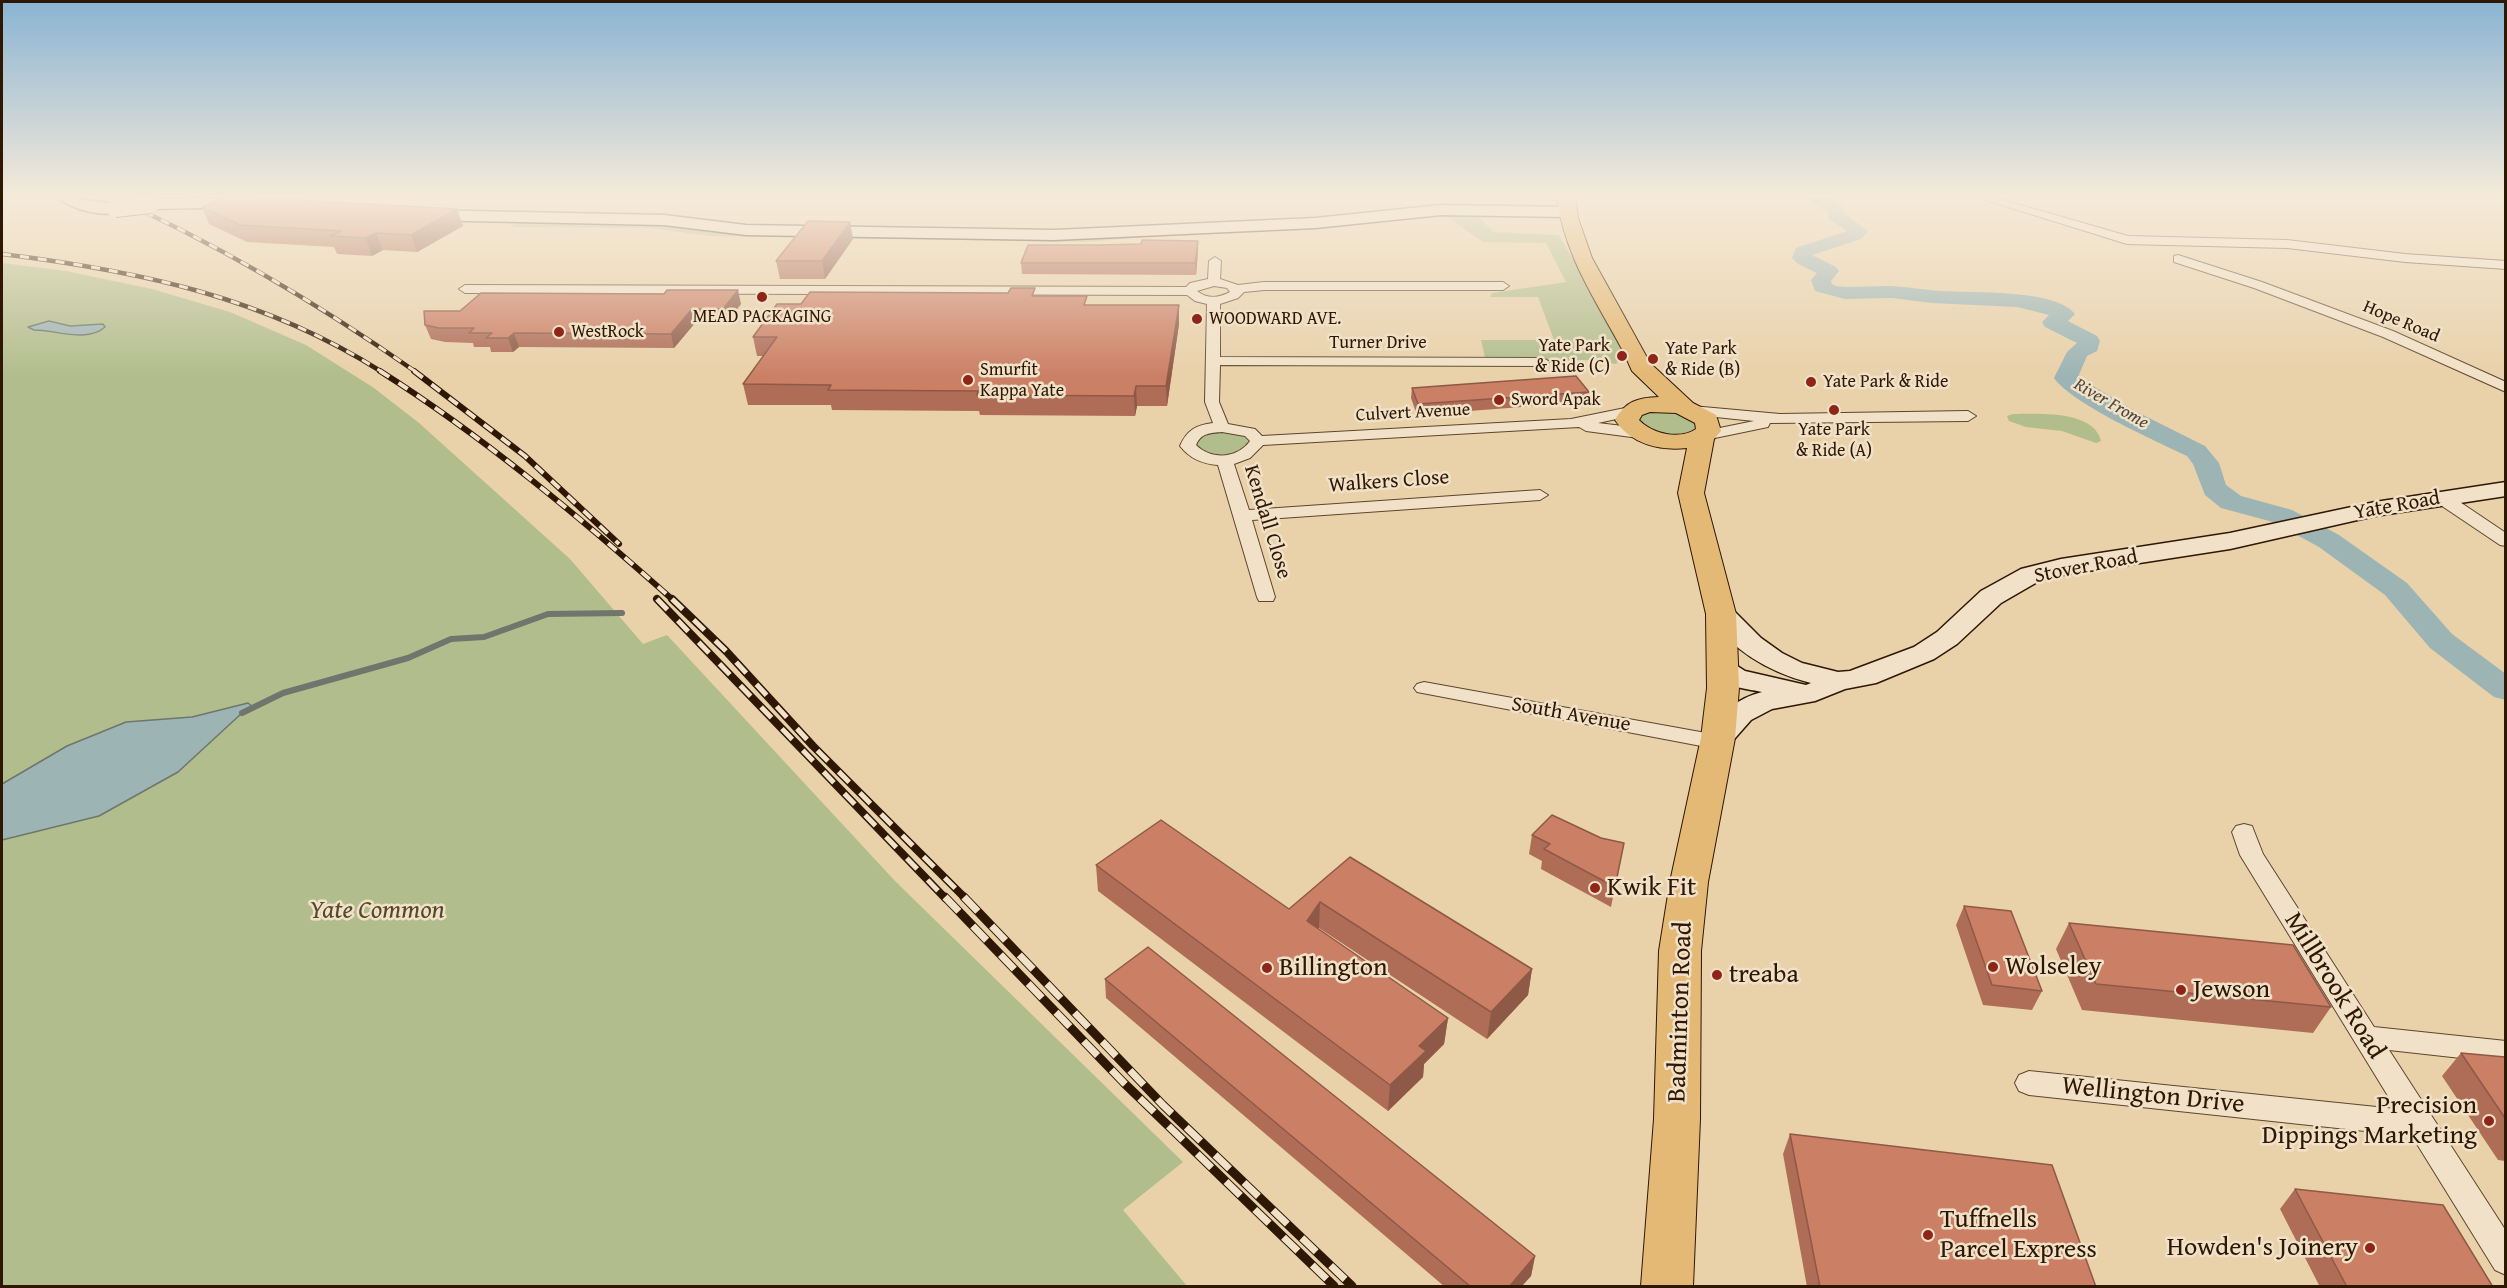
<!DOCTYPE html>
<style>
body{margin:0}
#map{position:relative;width:2507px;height:1288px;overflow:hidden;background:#e9d1aa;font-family:"Gentium Book Plus",serif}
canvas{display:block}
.frame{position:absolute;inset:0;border:3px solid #2e1703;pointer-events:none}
</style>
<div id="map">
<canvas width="2507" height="1288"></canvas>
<div class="frame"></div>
</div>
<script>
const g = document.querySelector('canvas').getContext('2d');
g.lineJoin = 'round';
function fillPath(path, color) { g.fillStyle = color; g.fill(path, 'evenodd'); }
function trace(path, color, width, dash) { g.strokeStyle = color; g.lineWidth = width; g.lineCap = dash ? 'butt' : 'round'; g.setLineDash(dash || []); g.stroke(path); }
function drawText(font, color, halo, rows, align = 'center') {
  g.font = font + ' "Gentium Book Plus",serif'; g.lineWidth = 5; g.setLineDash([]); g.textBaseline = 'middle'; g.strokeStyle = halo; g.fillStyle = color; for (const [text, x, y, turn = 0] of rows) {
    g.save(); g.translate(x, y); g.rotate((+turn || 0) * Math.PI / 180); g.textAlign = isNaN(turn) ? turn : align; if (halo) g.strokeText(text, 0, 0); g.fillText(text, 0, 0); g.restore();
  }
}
fillPath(new Path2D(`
 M1475,212L1493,232L1559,235L1615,332L1622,355L1616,364L1586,360L1486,362L1481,340H1554L1538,297H1490L1492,293L1566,282L1546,243L1483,242L1448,217L1382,220L1321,229L1185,234L1085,242L708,236L651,228L510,227L520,221L636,222L1055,237Z
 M2,263L66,271L152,289L230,312L306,345L374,388L419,423L570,559L643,644L667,635L895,881L1183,1162L1123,1210L1187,1286H2Z
 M1665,409L1697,420V431L1683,437L1645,430L1637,416L1641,412Z
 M2013,414C2038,414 2094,410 2101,441L2096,443L2062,431L2026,427L2009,421L2007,416Z
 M1218,430C1230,432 1244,431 1249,443C1234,461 1219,457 1198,452L1193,441L1198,436Z`), '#b1bd8c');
const water = new Path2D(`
 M49,321L70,326L103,324L105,327C87,343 56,330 34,330L28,327Z
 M248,703L253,707L242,713L178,772L99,816L2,840V784L67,746L126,722L192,717Z`);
fillPath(water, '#9cb4b4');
trace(water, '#70756d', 1.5);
trace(new Path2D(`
 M242,713L283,693L408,658L451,639L484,637L548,614L622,613`), '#70756d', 6);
fillPath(new Path2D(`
 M1804,197H1826L1842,206L1845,214L1868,231L1861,239L1812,255L1836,267L1839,271L1831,281L1832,284L1836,286C1853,288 1870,286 1887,286C1905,286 1923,290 1942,291C1971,293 2057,289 2075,314L2068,321L2097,336L2100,341L2097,351L2087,356L2078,377L2135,411L2205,446L2219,463L2226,485L2241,496L2292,510L2339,535L2407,583L2452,634L2506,674V700L2494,697L2430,648L2385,595L2319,547L2273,522L2221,508L2205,495L2193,464L2187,456C2156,441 2072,404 2054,378L2067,352L2077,343L2045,327L2042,322L2049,315L2017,307L1932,303L1892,298L1845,299L1815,291L1811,280L1817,273L1798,264L1792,258L1796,248L1847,231L1830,220L1827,212Z`), '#9cb4b4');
const street = new Path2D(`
 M1976,197H1993L2128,236L2287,240L2405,254L2506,261V269L2405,262L2287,248L2127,244Z
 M2178,255L2262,282L2393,331L2506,382V392L2383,337L2254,288L2174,262V256Z
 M1215,257L1221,261L1220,279L1238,285L1264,282H1503L1509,286L1503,290H1264L1244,292L1238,298L1220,304V357L1543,358L1550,362L1543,366L1220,365L1219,402L1228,424L1255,429L1262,436L1571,419L1630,407L1638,412L1635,415L1598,423L1639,428L1647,433L1639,438L1586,431L1579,427L1263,445L1250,458L1234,464L1249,510L1540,490L1548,495L1540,500L1252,520L1275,597L1273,601H1259L1257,597L1218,465C1203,464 1190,459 1180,446C1187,430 1196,425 1213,423L1205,402L1207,304L1195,301L1187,295L465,293L459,289L465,285L1186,287L1190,283L1208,279L1209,261ZM1214,286L1227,288L1230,292C1219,298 1207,299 1197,291ZM1222,432L1245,436L1250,441C1237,459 1211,460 1196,445C1201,433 1210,433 1222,432Z
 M1692,406L1780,414L1968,411L1976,416L1968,421L1770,423L1768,427L1705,440L1700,438L1697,435L1700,432L1754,421L1687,414L1684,411Z
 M2442,493L2448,494L2506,533V546L2500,545L2436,502L2434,498L2436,494Z
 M1424,682L1717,735L1725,737L1728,742L1725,747L1717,749L1417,692L1414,688L1417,684Z
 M2244,824L2252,826L2263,854L2374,1027L2506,1041V1063L2389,1050L2506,1231V1275L2495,1270L2412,1136L2029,1095L2019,1091L2015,1083L2019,1075L2029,1071L2396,1109L2240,855L2232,832L2236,826Z`);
const secondary = new Path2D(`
 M58,197C68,197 119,203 123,208C112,221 68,209 58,197Z
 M200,198L250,201L258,206L250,211L200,208L150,209L142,204L150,199Z
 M1441,205L1567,207L1575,212L1567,217L1441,215L1315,228L1054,240L746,235L664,225L422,220L414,215L422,210L664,215L746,225L1054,230L1315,218Z
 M2506,482V496L2375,516L2230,549L2062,575L2039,581L2001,603L1957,644L1934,659L1876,683L1845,689L1815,701L1772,709L1751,720L1729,745L1718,748L1707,745L1702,738C1718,715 1735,699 1762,692C1743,688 1721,687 1709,670L1714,664L1724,661L1734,664L1745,671L1806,685L1811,683C1768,672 1733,651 1707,614L1711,608L1721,606L1731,608L1761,638L1782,653L1802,663L1838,672L1850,671L1914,647L1937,632L1981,591L2021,569L2061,559L2230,533L2375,502Z`);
const primary = new Path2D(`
 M1557,197H1575L1578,218L1592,258L1650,363L1693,403L1716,415L1721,431L1714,439L1704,493L1736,614L1739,688L1735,738L1708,882L1701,951L1700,1119L1693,1286H1641L1654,1119L1659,951L1670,882L1701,738L1707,688L1706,614L1678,493L1687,448C1659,451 1631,444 1615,420C1626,401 1637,398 1659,397L1632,371L1624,353C1597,302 1564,256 1557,197ZM1650,412L1676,413L1695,423L1696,429C1680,440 1652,434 1639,420L1642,415Z`);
trace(street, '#5d462d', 2);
trace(secondary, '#2e1703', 3);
trace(primary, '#2e1703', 2);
fillPath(street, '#f1e1c8');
fillPath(secondary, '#f1e1c8');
fillPath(primary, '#e4b875');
const railFar3 = new Path2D(`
 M112,197C220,245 320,305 416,372
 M2,254C139,271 264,297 382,372`);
const railFar2 = new Path2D(`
 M380,371C484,437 581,518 673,600
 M414,371L525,456L619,544`);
const railFar1 = new Path2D(`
 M657,599L946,899
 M672,599L726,651L813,746L966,899`);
const rail = new Path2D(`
 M945,897L1124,1083L1334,1286
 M964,897L1163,1105L1352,1286`);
trace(railFar3, '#2e1703', 4.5);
trace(railFar2, '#2e1703', 6);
trace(railFar1, '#2e1703', 8);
trace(rail, '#2e1703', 9);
trace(railFar3, '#f1e1c8', 3, [9]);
trace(railFar2, '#f1e1c8', 4, [11]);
trace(railFar1, '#f1e1c8', 5, [15]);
trace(rail, '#f1e1c8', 7, [20]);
const secondaryBridge = new Path2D(`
 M115,208L150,204`);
trace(secondaryBridge, '#2e1703', 20, []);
trace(secondaryBridge, '#f1e1c8', 18);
fillPath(new Path2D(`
 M202,207L457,209L463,226L417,252L383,250L372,256L337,254L334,247L247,242L209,224Z
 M850,222L853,239L825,279H780L776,261Z
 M1099,245L1198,252L1196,275L1022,274L1021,263Z
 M1008,293L1036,296L1087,305H1179V324L1167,406H1137L1135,416L980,415L979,411L832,410L831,405H748L743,384L764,356H757L753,337L801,304Z
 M741,304L726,323H695L674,348L519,347L513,352H491L490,347H474L473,343L445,342L431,339L425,325L460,311Z
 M1412,388L1589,392L1587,402L1417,415L1411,398Z
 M1552,815L1615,887L1611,907L1541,869L1542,861L1529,854L1532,835Z
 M1350,857L1532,969L1528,995L1487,1039L1319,928L1318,929L1448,1018L1444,1044L1424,1064L1423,1077L1388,1111L1098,891L1096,865L1289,909Z
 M1964,906L2042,991L2032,1010L1983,1005L1956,925Z
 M2069,923L2331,1007L2313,1033L2082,1010L2056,949Z
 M1105,979L1535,1256L1531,1276L1521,1287H1445L1106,998Z
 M2461,1053L2505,1057V1161L2498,1160L2442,1076Z
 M1790,1134L2096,1287H1807L1783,1154Z
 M2295,1189L2493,1287H2320L2280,1209Z`), '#af6d57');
fillPath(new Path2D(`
 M457,209L463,226L417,252L411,235Z
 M850,222L853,239L825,279L822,261Z
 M376,233L383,250L372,256L366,238Z
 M1198,241V252L1196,275L1195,263Z
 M738,290L741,304L726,323L723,309Z
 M1179,305V324L1167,406L1166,386Z
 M692,309L695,323L674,348L671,334Z
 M514,333L519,347L513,352L508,338Z
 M1136,386L1137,406L1135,416L1134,396Z
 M1320,902L1319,928L1306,947L1307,921Z
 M1532,969L1528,995L1487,1039L1491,1012Z
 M1448,1018L1444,1044L1424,1064L1423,1077L1388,1111L1390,1085L1419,1046Z
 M1535,1256L1531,1276L1521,1287H1509Z`), '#8e5947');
const building = new Path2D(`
 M225,197H240L457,209L411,235L376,233L366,238L330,236L341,231L240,225L202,207Z
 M808,221L850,222L822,261H776Z
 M1142,240L1198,241L1195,263H1021L1028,245H1099L1141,244Z
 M1011,288H1035L1032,296H1087L1084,305H1179L1166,386H1136L1134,396L977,395L978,391L828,390L831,385L743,384L777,337H753L777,304H801L810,292L1008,293Z
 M667,290H738L723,309H692L671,334L514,333L508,338H486L492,333H469L474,328H439L425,325L424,311H460L481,293L664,294Z
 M1576,376L1589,392L1418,404L1412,388Z
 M1552,815L1601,838L1624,843L1615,887L1544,849L1550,844L1532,835Z
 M1161,820L1289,909L1350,857L1532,969L1491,1012L1320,902L1307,921L1448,1018L1419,1046L1426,1051L1390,1085L1096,865Z
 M1964,906L2011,911L2042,991L1992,985Z
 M2069,923L2293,945L2331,1007L2096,984Z
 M1148,947L1535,1256L1509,1287H1471L1105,979Z
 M2461,1053L2505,1057V1118Z
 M1790,1134L2052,1165L2096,1287H1820Z
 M2295,1189L2443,1205L2493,1287H2347Z`);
fillPath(building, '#cb7f65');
trace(building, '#8e5947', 1.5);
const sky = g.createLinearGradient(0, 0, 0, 377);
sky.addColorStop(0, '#89b4d3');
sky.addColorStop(0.52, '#f5ead9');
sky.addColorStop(1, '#f5ead900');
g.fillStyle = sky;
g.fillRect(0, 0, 2507, 377);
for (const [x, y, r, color] of [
 [762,297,6,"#8f2418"],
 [1197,319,6,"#8f2418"],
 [559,332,6,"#8f2418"],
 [1622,356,6,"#8f2418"],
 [1653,359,6,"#8f2418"],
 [968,380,6,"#8f2418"],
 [1811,382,6,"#8f2418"],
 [1499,400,6,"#8f2418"],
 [1834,410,6,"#8f2418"],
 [1595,888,6,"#8f2418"],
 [1993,967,6,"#8f2418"],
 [1267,968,6,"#8f2418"],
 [1717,975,6,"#8f2418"],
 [2181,990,6,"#8f2418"],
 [2489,1121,6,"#8f2418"],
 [1928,1235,6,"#8f2418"],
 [2370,1248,6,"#8f2418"]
]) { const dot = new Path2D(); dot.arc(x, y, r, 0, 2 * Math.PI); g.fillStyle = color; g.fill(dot); trace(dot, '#f1e1c8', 2); }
drawText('18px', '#2e1703', '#f1e1c8', [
 ["MEAD PACKAGING",762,317,"center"],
 ["WOODWARD AVE.",1209,319],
 ["WestRock",571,332],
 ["Yate Park",1610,346,"right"],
 ["& Ride (C)",1610,367,"right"],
 ["Yate Park",1665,349],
 ["& Ride (B)",1665,370],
 ["Smurfit",980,370],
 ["Kappa Yate",980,391],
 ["Yate Park & Ride",1823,382],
 ["Sword Apak",1511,400],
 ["Yate Park",1834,430,"center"],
 ["& Ride (A)",1834,451,"center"]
], 'left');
drawText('18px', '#2e1703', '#f1e1c8', [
 ["Hope Road",2401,322,23],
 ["Turner Drive",1378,343],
 ["Culvert Avenue",1413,413,-3]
]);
drawText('italic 18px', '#4f4638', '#f1e1c8', [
 ["River Frome",2111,404,30]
]);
drawText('21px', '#2e1703', '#f1e1c8', [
 ["Walkers Close",1389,482,-4],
 ["Yate Road",2397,506,-10],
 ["Kendall Close",1267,522,73],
 ["Stover Road",2086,567,-11],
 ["South Avenue",1571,715,10]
]);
drawText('26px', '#2e1703', '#f1e1c8', [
 ["Kwik Fit",1607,888],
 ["Wolseley",2005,967],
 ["Billington",1279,968],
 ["treaba",1729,975],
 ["Jewson",2193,990],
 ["Precision",2477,1106,"right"],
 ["Dippings Marketing",2477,1136,"right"],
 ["Tuffnells",1940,1220],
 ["Parcel Express",1940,1250],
 ["Howden's Joinery",2358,1248,"right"]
], 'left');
drawText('italic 26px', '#55492c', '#f1e1c8', [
 ["Yate Common",377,911]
]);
drawText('26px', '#2e1703', '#f1e1c8', [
 ["Millbrook Road",2334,986,58],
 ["Badminton Road",1681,1012,-88],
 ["Wellington Drive",2153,1096,6]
]);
</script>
